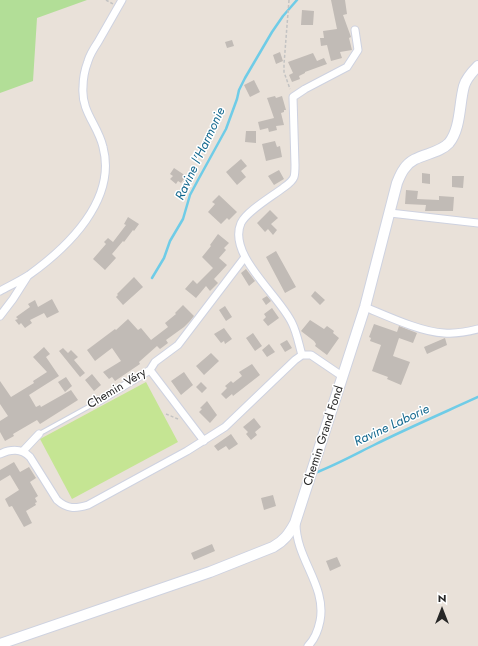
<!DOCTYPE html>
<meta charset="utf-8">
<style>
body{margin:0}
#map{position:relative;width:478px;height:646px;overflow:hidden;background:#e9e1d9;font-family:Jost,sans-serif}
canvas{display:block}
.north{position:absolute;left:422px;top:590px;width:40px;height:40px;-webkit-text-stroke:3px #fff;paint-order:stroke;rotate:0deg;font-size:11px;font-weight:700;line-height:16px;text-align:center;color:#272727}
.north::after{content:'';display:block;margin:auto;width:14px;height:18px;background:#272727;clip-path:polygon(50% 0,100% 100%,50% 72%,0 100%)}
</style>
<div id="map">
<canvas width="478" height="646"></canvas>
<div class="north">N</div>
</div>
<script>
const g = document.querySelector('canvas').getContext('2d');
g.lineJoin = 'round';
function fillPath(path, color) { g.fillStyle = color; g.fill(path, 'evenodd'); }
function trace(path, color, width, dash) { g.strokeStyle = color; g.lineWidth = width; g.lineCap = dash ? 'butt' : 'round'; g.setLineDash(dash || []); g.stroke(path); }
function drawText(font, color, halo, rows, align = 'center') {
  g.font = font + ' Jost,sans-serif'; g.lineWidth = 3; g.setLineDash([]); g.textBaseline = 'middle'; g.strokeStyle = halo; g.fillStyle = color; for (const [text, x, y, turn = 0] of rows) {
    g.save(); g.translate(x, y); g.rotate((+turn || 0) * Math.PI / 180); g.textAlign = isNaN(turn) ? turn : align; if (halo) g.strokeText(text, 0, 0); g.fillText(text, 0, 0); g.restore();
  }
}
fillPath(new Path2D(`
 M0,0H87L37,18L33,81L0,93Z`), '#b2de97');
fillPath(new Path2D(`
 M146,382L178,442L72,499L40,439Z`), '#c5e593');
trace(new Path2D(`
 M152,278L164,258L170,241L183,219L190,195L198,180L226,129L237,99L239,90L245,78L272,32L283,16L297,0
 M315,473C336,465 354,455 374,445C408,428 443,413 478,397`), '#6fcce7', 2.5);
fillPath(new Path2D(`
 M331,0H345L347,14L343,15L351,37L349,38L352,50L340,52L342,58L331,61L327,45L321,46L320,38H324L323,31L337,29Z
 M302,10L314,11L313,25H301Z
 M232,40L234,46L227,48L225,42Z
 M280,52L283,61L276,64L273,55Z
 M313,53L317,61L324,58L327,64L305,72V73L299,76L300,79L292,82L289,75L293,73L288,62Z
 M254,80L260,92L250,97L244,85Z
 M275,96L276,98L282,96L286,110H284V112L281,113L284,125L276,126L277,130L269,132L268,128L260,130L258,122L274,118L267,98Z
 M246,131H256V143L245,142Z
 M275,141L277,147L280,146L282,157L266,161L262,144Z
 M241,159L247,166L241,171L246,177L237,185L226,172Z
 M174,168L186,176L181,183L178,181L176,184L170,179L173,176L170,174Z
 M279,170L284,179L274,185L268,176Z
 M422,173L430,174V184L422,183Z
 M452,176H464L463,188L452,187Z
 M406,190L418,191L417,199L439,200V196L454,197L453,211H425L426,205L405,204Z
 M219,195L237,212L229,220L227,218L221,224L208,212L215,204L212,202Z
 M270,210L278,218L271,224L277,230L273,235L268,229L265,232L257,223Z
 M128,217L139,224L134,231L133,230L124,242L123,241L112,254L116,258L105,270L93,259L106,244L104,242L108,238L113,242L126,225L124,224Z
 M218,234L229,243L224,248L226,250L219,258L227,265L214,279L218,283L210,291L206,286L196,298L185,289L193,280L197,284L213,268L202,257L211,246L210,245Z
 M276,251L296,287L285,293L266,257Z
 M246,269L255,281L249,286L241,273Z
 M134,277L143,287L123,305L116,297L118,295L117,294Z
 M315,291L325,300L320,305L311,296Z
 M267,296L271,301L266,305L262,299Z
 M52,299L59,312L47,318L44,313L30,320L32,323L25,328L21,323L19,325L15,320L18,319L16,317L30,307L28,304L35,300L38,307Z
 M183,305L194,316L190,321L184,327L166,340L168,343L160,349L157,346L139,362L140,364L115,381L112,377L109,379L103,372L121,361L112,348L95,361L87,350L115,329L116,330L128,319L138,330L141,328L151,340L168,327L165,323L176,314L175,313Z
 M225,306L232,317L226,321L219,310Z
 M272,308L279,318L268,326L263,320L266,317L264,314Z
 M310,320L324,329L327,326L334,331L333,333L339,338L327,355L315,346L316,344L314,341L301,331Z
 M374,324L397,332L399,326L417,333L413,343L399,338L393,356L410,362L401,385L387,379L388,377L372,371L381,345L370,341L371,338L369,337Z
 M224,328L232,339L225,344L224,341L221,343L214,334Z
 M253,333L262,346L255,351L246,338Z
 M445,338L447,345L427,354L424,347Z
 M287,340L292,348L285,352L280,344Z
 M269,344L275,352L267,357L262,350Z
 M44,347L50,354L46,357L59,376L29,395L36,407L40,405L41,407L71,390L78,400L40,424L37,420L13,434L14,436L5,441L0,432V421L8,416L0,404V381L11,397L34,383L33,381L47,372L33,357Z
 M63,348L68,353L71,350L78,357L74,360L85,373L80,377L59,351Z
 M211,353L219,361L204,375L196,366Z
 M252,364L260,375L233,396L232,394L226,399L221,394L227,388L225,386L231,381L233,383L242,376L239,372Z
 M184,372L193,385L181,395L171,381Z
 M92,374L101,385L94,391L85,380Z
 M66,377L72,386L65,392L58,382Z
 M201,382L207,388L202,393L196,387Z
 M207,401L217,415L210,423L199,412L202,409L200,408Z
 M254,418L261,427L255,432L257,435L251,440L246,434L248,432L243,427Z
 M231,434L238,444L229,450L226,446L218,451L214,446Z
 M14,462L20,472L29,467L36,478L30,482L38,496L35,498L37,502L35,503L36,505L26,511L32,523L24,527L12,506L9,507L5,499L19,490L10,475L0,481V470Z
 M273,495L276,506L264,510L261,498Z
 M212,544L215,551L194,560L191,553Z
 M337,557L341,566L330,571L326,561Z`), '#c1bbb6');
const lane = new Path2D(`
 M39,434L99,401`);
const street = new Path2D(`
 M390,213L478,223
 M0,291C9,286 20,281 29,275C68,247 117,200 103,147C98,125 81,112 83,87C83,78 85,69 88,61C90,54 94,48 98,42C106,28 114,14 122,0
 M365,307C387,316 421,332 444,333C456,334 467,332 478,329
 M0,316L13,299L27,277
 M302,355C299,345 297,333 292,323C279,295 227,255 241,223C247,211 271,197 283,188C287,185 292,182 294,177C295,174 295,169 295,165L293,97L305,89L347,67L358,50L355,30
 M150,370L204,441
 M99,401L150,370L155,362L178,345L245,257
 M23,451L39,434
 M0,454C11,449 21,448 30,457L57,500C67,509 75,509 88,505L187,451L225,427L295,360L302,355H311L339,374L343,375
 M295,523L296,524C296,559 327,586 320,621C318,631 315,639 308,646`);
const secondary = new Path2D(`
 M0,644L210,572L273,547C284,541 289,534 295,523L365,307L397,183C399,178 401,173 404,169C414,153 437,156 449,143C461,128 459,104 464,86C466,79 473,71 478,66`);
trace(lane, '#ced2e0', 5.5);
trace(street, '#ced2e0', 9);
trace(secondary, '#ced2e0', 12);
trace(new Path2D(`
 M106,0L113,4
 M289,0L284,64V72L290,89
 M166,414L178,419`), '#c3c3c3', 1.5, [3, 2]);
trace(lane, '#fff', 3.5);
trace(street, '#fff', 7);
trace(secondary, '#fff', 10);
drawText('12px', '#272727', '#fff', [
 ["Chemin Véry",117,389,-31],
 ["Chemin Grand Fond",324,436,-72]
]);
drawText('italic 13px', '#13688e', '#fff', [
 ["Ravine l'Harmonie",201,154,-65],
 ["Ravine Laborie",392,426,-25]
]);
</script>
